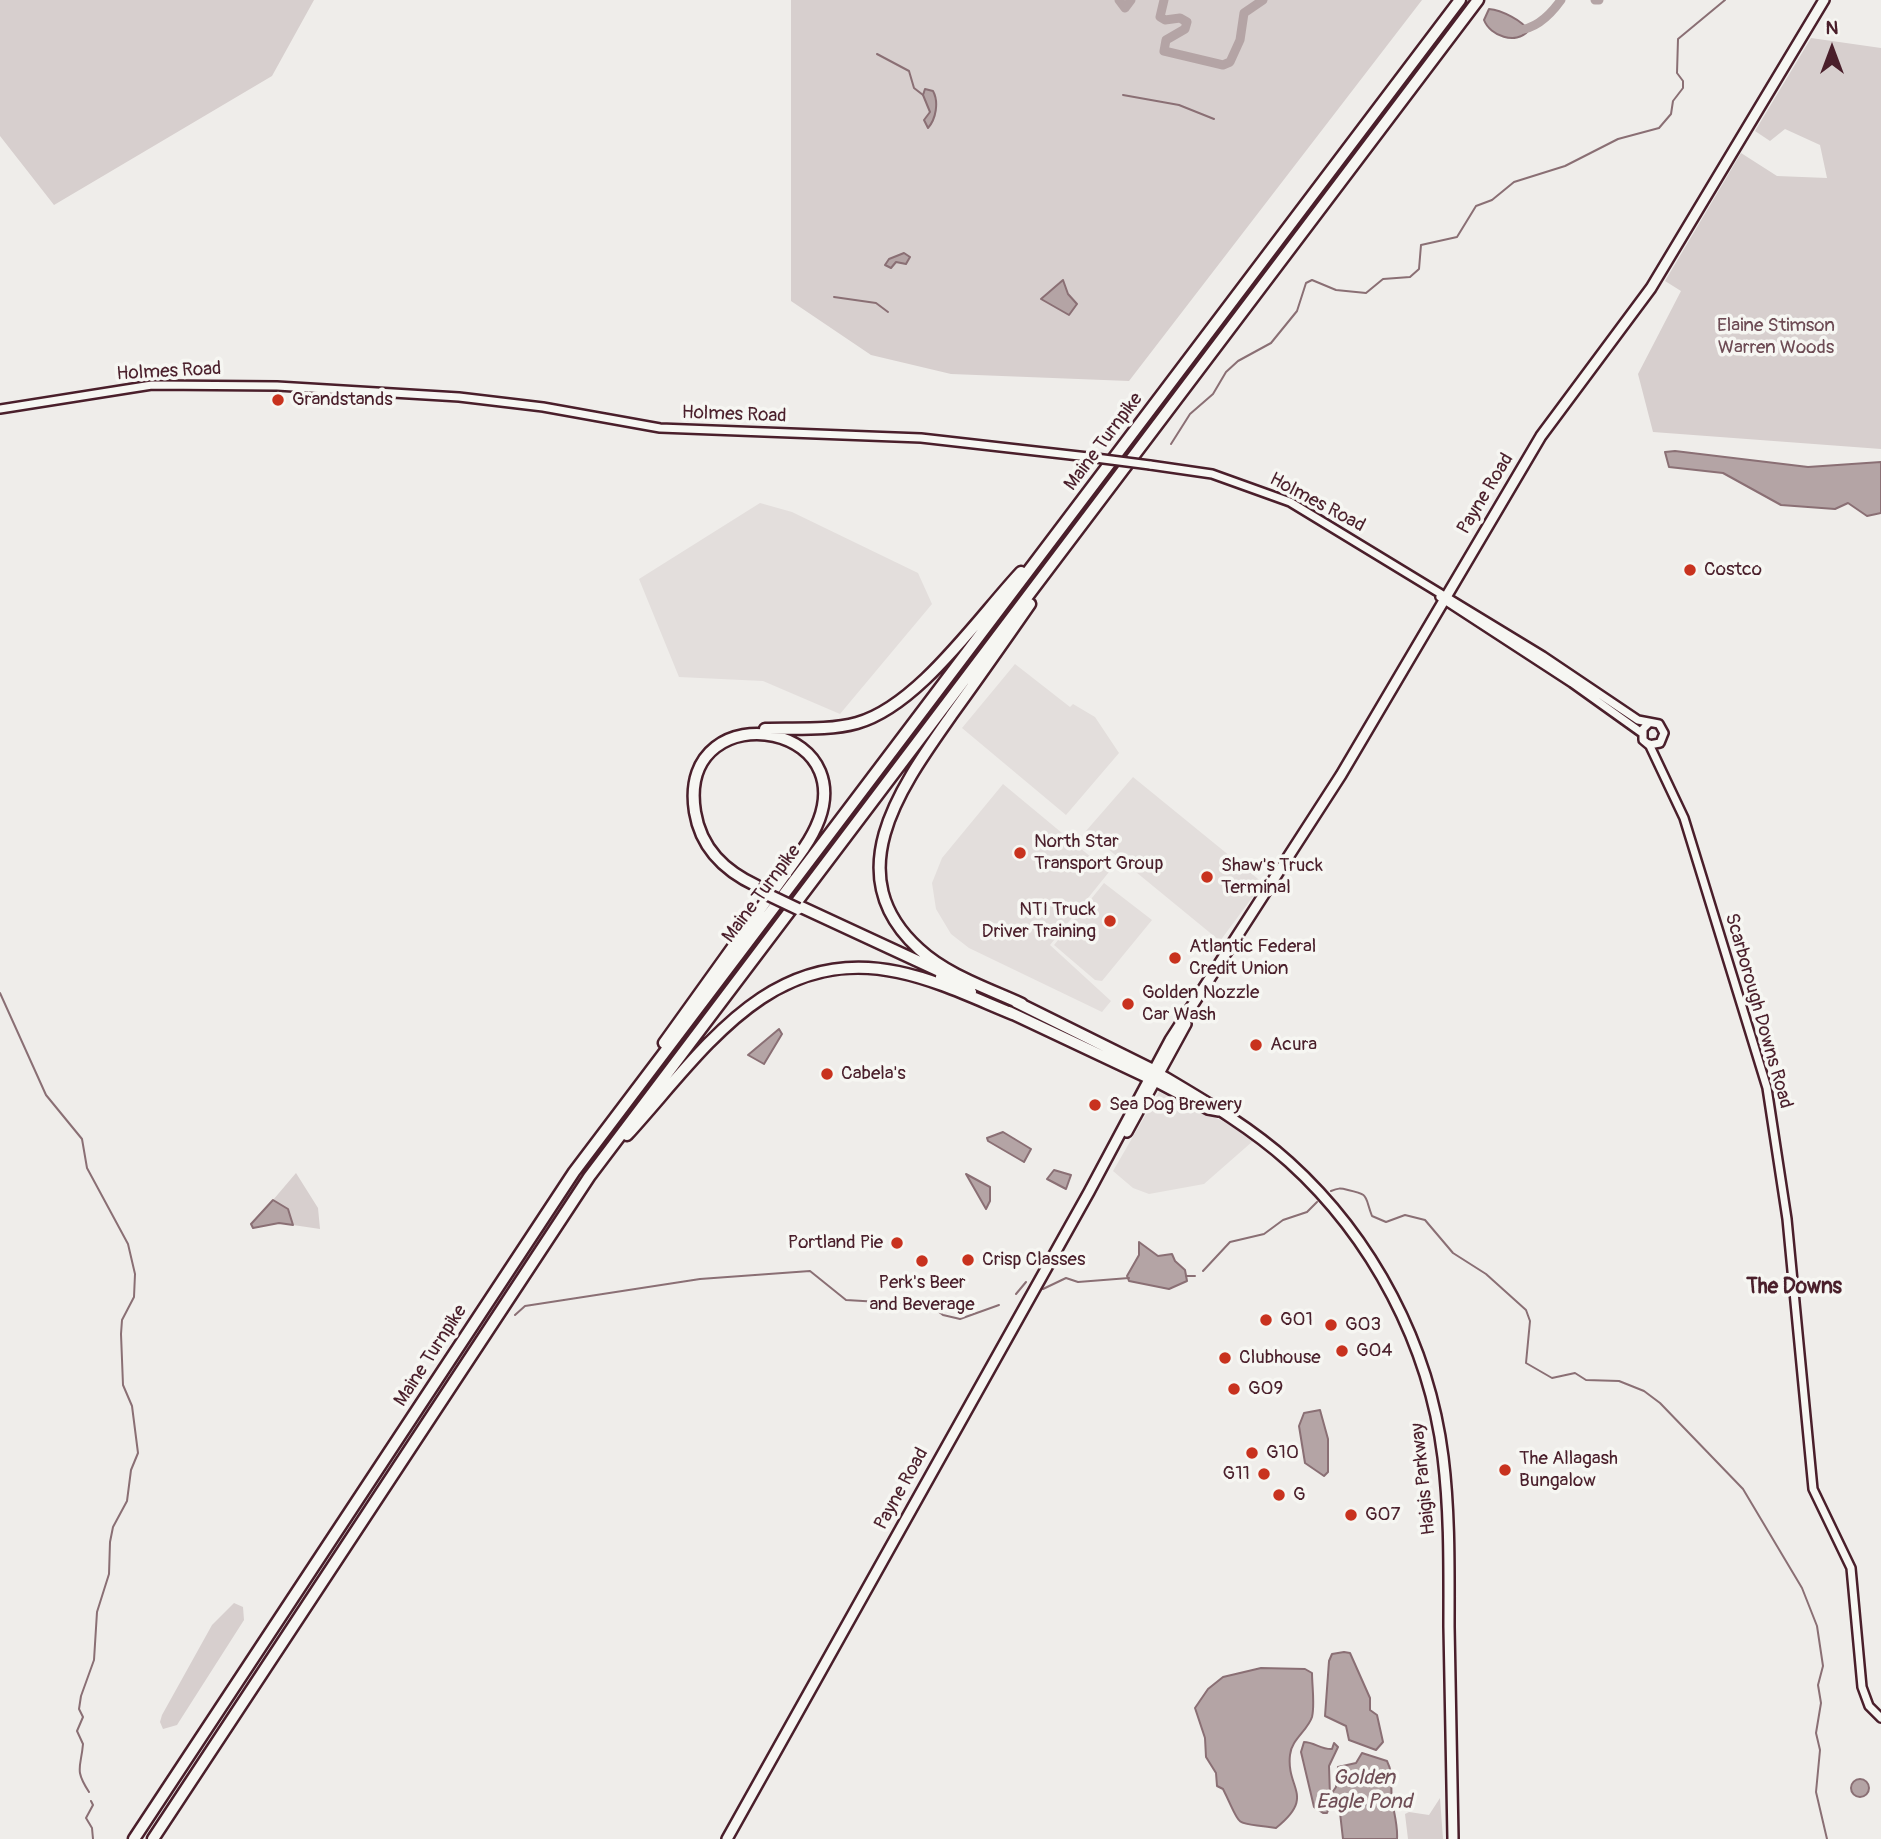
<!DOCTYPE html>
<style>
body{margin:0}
#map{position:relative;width:1881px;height:1839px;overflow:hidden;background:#efedea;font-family:Pangolin,sans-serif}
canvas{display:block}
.north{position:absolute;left:1797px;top:14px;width:70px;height:70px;-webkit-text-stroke:5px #f6f6f2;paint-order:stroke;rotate:0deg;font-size:19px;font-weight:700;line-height:28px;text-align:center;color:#4a1f2b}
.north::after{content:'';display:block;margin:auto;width:24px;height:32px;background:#4a1f2b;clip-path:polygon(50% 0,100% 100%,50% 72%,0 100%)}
</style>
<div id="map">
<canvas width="1881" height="1839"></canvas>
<div class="north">N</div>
</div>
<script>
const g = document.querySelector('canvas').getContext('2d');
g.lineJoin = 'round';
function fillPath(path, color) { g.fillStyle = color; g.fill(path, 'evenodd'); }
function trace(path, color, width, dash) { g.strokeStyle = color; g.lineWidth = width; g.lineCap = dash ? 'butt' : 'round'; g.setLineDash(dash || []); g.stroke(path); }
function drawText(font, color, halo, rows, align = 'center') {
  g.font = font + ' Pangolin,sans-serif'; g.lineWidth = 7; g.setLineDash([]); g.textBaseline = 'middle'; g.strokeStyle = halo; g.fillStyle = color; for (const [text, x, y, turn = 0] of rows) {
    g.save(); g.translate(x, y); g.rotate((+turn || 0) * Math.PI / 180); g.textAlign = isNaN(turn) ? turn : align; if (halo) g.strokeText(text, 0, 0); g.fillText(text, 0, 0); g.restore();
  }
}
fillPath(new Path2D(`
 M760,503L792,512L918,573L932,604L840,714L763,681L679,677L639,579Z
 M1015,664L1070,707L1073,704L1095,717L1119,753L1066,815L962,728Z
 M1133,777L1263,883L1220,941L1086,831Z
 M1003,784L1109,872L1050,945L1111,1001L1102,1012L969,948L951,934L936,909L932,883L942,858Z
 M1104,883L1152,920L1102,981L1095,980L1054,945Z
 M1159,1092L1229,1124L1253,1141L1204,1184L1149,1194L1133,1188L1113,1171Z`), '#e3dedc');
fillPath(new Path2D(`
 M0,0H314L272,76L54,205L0,136Z
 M791,0H1422L1129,381L951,374L871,355L791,301Z
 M1811,38L1881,48V449L1653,432L1638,374L1681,291L1665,281L1741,153L1777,176L1827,178L1820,145L1785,129L1770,141L1755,131Z
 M296,1173L318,1208L320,1229L293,1225L288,1209L273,1200Z
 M234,1603L243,1607L244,1620L177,1725L163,1729L160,1722L162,1715L212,1625Z
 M1440,1798L1443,1839H1408L1405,1814L1409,1812L1429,1815Z`), '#d7cfce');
const water = new Path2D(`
 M1489,9C1501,10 1524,21 1528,31C1516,45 1490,36 1484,20Z
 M925,89L933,91C939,102 936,119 928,128L924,120L930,112L923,95Z
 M904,253L910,257L906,264L896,262L891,268L885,265L889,259Z
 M1063,280L1068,294L1077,304L1069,315L1041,299Z
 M1675,451L1808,467L1881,462V513L1867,516L1848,503L1835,509L1781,505L1723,473L1669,467L1665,452Z
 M779,1029L782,1034L764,1064L748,1055Z
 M1003,1132L1031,1149L1024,1162L988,1141L987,1138Z
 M1054,1170L1071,1175L1066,1189L1047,1179Z
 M966,1174L990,1187V1201L986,1209Z
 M273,1200L288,1209L293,1225L279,1223L253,1228L251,1224Z
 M1139,1242L1158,1256L1172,1254L1175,1261L1185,1270L1187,1281L1169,1289L1129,1281L1127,1276L1139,1255Z
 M1320,1410L1328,1439V1472L1324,1476L1305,1463L1299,1426L1304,1413Z
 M1344,1652L1350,1653L1370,1698V1710L1377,1715L1383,1742L1376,1750L1349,1740L1346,1726L1325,1716L1329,1661L1332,1654Z
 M1261,1668L1305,1669L1312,1673C1312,1686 1315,1704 1312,1717C1308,1730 1291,1740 1290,1755C1286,1789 1316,1796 1276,1828C1231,1821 1244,1831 1223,1789L1217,1786L1216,1773L1206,1757L1205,1738L1195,1708L1208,1689L1223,1677Z
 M1304,1742C1314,1742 1322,1750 1332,1749L1334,1743L1338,1747L1329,1766L1330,1796L1336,1787L1338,1767L1356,1763L1362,1753L1387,1761C1394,1775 1390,1785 1392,1800C1394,1814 1398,1825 1397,1839H1343L1339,1804L1331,1802L1327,1813H1323L1314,1807L1301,1752Z
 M1851 1788a9 9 0 1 1 18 0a9 9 0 1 1-18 0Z`);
fillPath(water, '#b4a4a5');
trace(water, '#8a6f74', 2);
trace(new Path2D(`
 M877,54L909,71L914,88L923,95
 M1123,95L1179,105L1214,119
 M834,297L876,303L888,312
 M1171,444L1190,414L1213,394L1226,372L1238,361L1271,343L1297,311L1306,283L1312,280L1336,290L1366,293L1383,279L1410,277L1419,269L1421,245L1457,237L1476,206L1492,200L1514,182L1565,166L1618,139L1659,128L1671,114L1673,101L1683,88V81L1677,73L1678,39L1725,0
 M0,993L46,1095L82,1139L87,1168L128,1244L135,1274L134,1297L122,1320L121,1334L123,1385L132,1406L138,1453L131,1470L127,1501L113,1527L110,1542L109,1574L97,1612L94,1660L81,1696L79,1709L83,1717L77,1731L83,1744C81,1768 74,1769 89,1792
 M1331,1191C1338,1188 1340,1188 1348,1190C1370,1195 1364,1195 1372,1216L1386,1222L1405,1215L1425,1220L1453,1253L1486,1274L1526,1310L1530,1321L1526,1363L1552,1378L1575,1373L1586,1380L1619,1381L1644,1391L1660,1403L1743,1489L1802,1588L1817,1626L1823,1666L1818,1685L1821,1703L1816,1733L1820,1750L1816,1792L1827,1839
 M1203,1271L1230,1242L1264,1234L1283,1220L1307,1212L1317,1202
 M1186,1276H1195
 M1043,1289L1066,1278L1078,1282L1129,1278
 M1016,1294L1026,1282
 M515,1315L525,1306L700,1279L810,1271L846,1300L930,1305L943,1315L960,1319L999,1305
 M91,1801L93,1805L86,1818L92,1828L93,1839`), '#8a6f74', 2);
trace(new Path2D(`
 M1119,0L1125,8L1131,0
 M1164,0L1160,17L1165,20L1180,18L1187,22L1185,29L1166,40L1164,51L1223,65L1230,62L1240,40L1244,13L1263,0
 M1595,0H1599
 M1518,30C1537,29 1551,14 1561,0`), '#b4a4a5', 9);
const minor = new Path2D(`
 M0,409L152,385L277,386L459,397L543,407L660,428L921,438L1088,457
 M1150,465L1212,474L1290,502L1543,656L1638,720L1659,724L1664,733L1660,743L1649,745L1643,740V729L1648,724
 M1440,597L1572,683L1642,733
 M1649,744L1684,818L1767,1088L1787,1219L1813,1489L1851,1568L1862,1687L1869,1706L1881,1718`);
const major = new Path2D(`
 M1153,1070C1200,1098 1248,1125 1289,1162C1373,1238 1429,1345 1443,1457C1450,1513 1449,1570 1449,1627C1450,1697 1452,1768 1453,1839
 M1153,1080L1208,1109L1219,1111
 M1127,1132L1186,1024
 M727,1839L1089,1192L1170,1040L1341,775L1541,436L1651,288L1824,0`);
const highway = new Path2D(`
 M765,729C795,728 828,731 857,723C918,706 978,618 1021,572
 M799,906L950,976
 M941,977L971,992
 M1016,1002L1153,1070
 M1022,1004C987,988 947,975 919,949C835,873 904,783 953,713C979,677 1005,640 1030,604
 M1009,1012L1149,1078
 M664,1043L804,848C889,722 675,687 695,812C701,849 725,871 757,886
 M627,1135C702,1053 769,944 898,972C937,980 976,999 1013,1014
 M134,1839L574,1172L1460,0
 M153,1839L589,1177L1478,0`);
trace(minor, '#4a1f2b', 12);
trace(major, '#4a1f2b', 14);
trace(highway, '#4a1f2b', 15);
trace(minor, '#f6f6f2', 7);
trace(major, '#f6f6f2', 9);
trace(highway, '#f6f6f2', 10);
const minorBridge = new Path2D(`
 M1088,457L1150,465`);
const highwayBridge = new Path2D(`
 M756,889L798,909`);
trace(minorBridge, '#4a1f2b', 12, []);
trace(highwayBridge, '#4a1f2b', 15, []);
trace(minorBridge, '#f6f6f2', 7);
trace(highwayBridge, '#f6f6f2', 10);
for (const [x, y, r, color] of [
 [278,400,7,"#c8321e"],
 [1690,570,7,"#c8321e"],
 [1020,853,7,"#c8321e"],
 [1207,877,7,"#c8321e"],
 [1110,921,7,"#c8321e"],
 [1175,958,7,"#c8321e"],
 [1128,1004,7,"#c8321e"],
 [1256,1045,7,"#c8321e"],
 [827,1074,7,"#c8321e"],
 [1095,1105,7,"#c8321e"],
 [897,1243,7,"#c8321e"],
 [968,1260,7,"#c8321e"],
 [922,1261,7,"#c8321e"],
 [1266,1320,7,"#c8321e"],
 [1331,1325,7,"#c8321e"],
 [1342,1351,7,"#c8321e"],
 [1225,1358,7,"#c8321e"],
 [1234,1389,7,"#c8321e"],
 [1252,1453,7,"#c8321e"],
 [1505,1470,7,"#c8321e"],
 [1264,1474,7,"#c8321e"],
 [1279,1495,7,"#c8321e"],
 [1351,1515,7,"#c8321e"]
]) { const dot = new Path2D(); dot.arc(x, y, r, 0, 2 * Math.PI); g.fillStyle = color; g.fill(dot); trace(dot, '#f6f6f2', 2.5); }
drawText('19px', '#6d4b54', '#f6f6f2', [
 ["Elaine Stimson",1776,326],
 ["Warren Woods",1776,348]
]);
drawText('19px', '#4a1f2b', '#f6f6f2', [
 ["Holmes Road",169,372,-3],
 ["Holmes Road",734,415,2],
 ["Maine Turnpike",1104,442,-53],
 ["Payne Road",1486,494,-59],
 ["Holmes Road",1317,503,28],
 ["Maine Turnpike",762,894,-53],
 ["Scarborough Downs Road",1758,1011,74],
 ["Maine Turnpike",431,1356,-57],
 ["Haigis Parkway",1424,1479,-96],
 ["Payne Road",902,1489,-61]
]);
drawText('19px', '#4a1f2b', '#f6f6f2', [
 ["Grandstands",292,400],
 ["Costco",1704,570],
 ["North Star",1034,842],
 ["Transport Group",1034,864],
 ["Shaw's Truck",1221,866],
 ["Terminal",1221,888],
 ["NTI Truck",1096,910,"right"],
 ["Driver Training",1096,932,"right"],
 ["Atlantic Federal",1189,947],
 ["Credit Union",1189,969],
 ["Golden Nozzle",1142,993],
 ["Car Wash",1142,1015],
 ["Acura",1270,1045],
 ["Cabela's",841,1074],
 ["Sea Dog Brewery",1109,1105],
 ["Portland Pie",883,1243,"right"],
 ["Crisp Classes",982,1260],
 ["Perk's Beer",922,1283,"center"],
 ["and Beverage",922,1305,"center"],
 ["G01",1280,1320],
 ["G03",1345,1325],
 ["G04",1356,1351],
 ["Clubhouse",1239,1358],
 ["G09",1248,1389],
 ["G10",1266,1453],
 ["The Allagash",1519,1459],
 ["Bungalow",1519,1481],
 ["G11",1250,1474,"right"],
 ["G",1293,1495],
 ["G07",1365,1515]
], 'left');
drawText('bold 21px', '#4a1f2b', '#f6f6f2', [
 ["The Downs",1794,1288]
]);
drawText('italic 21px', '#6f4e56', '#f6f6f2', [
 ["Golden",1364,1779],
 ["Eagle Pond",1364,1803]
]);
</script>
